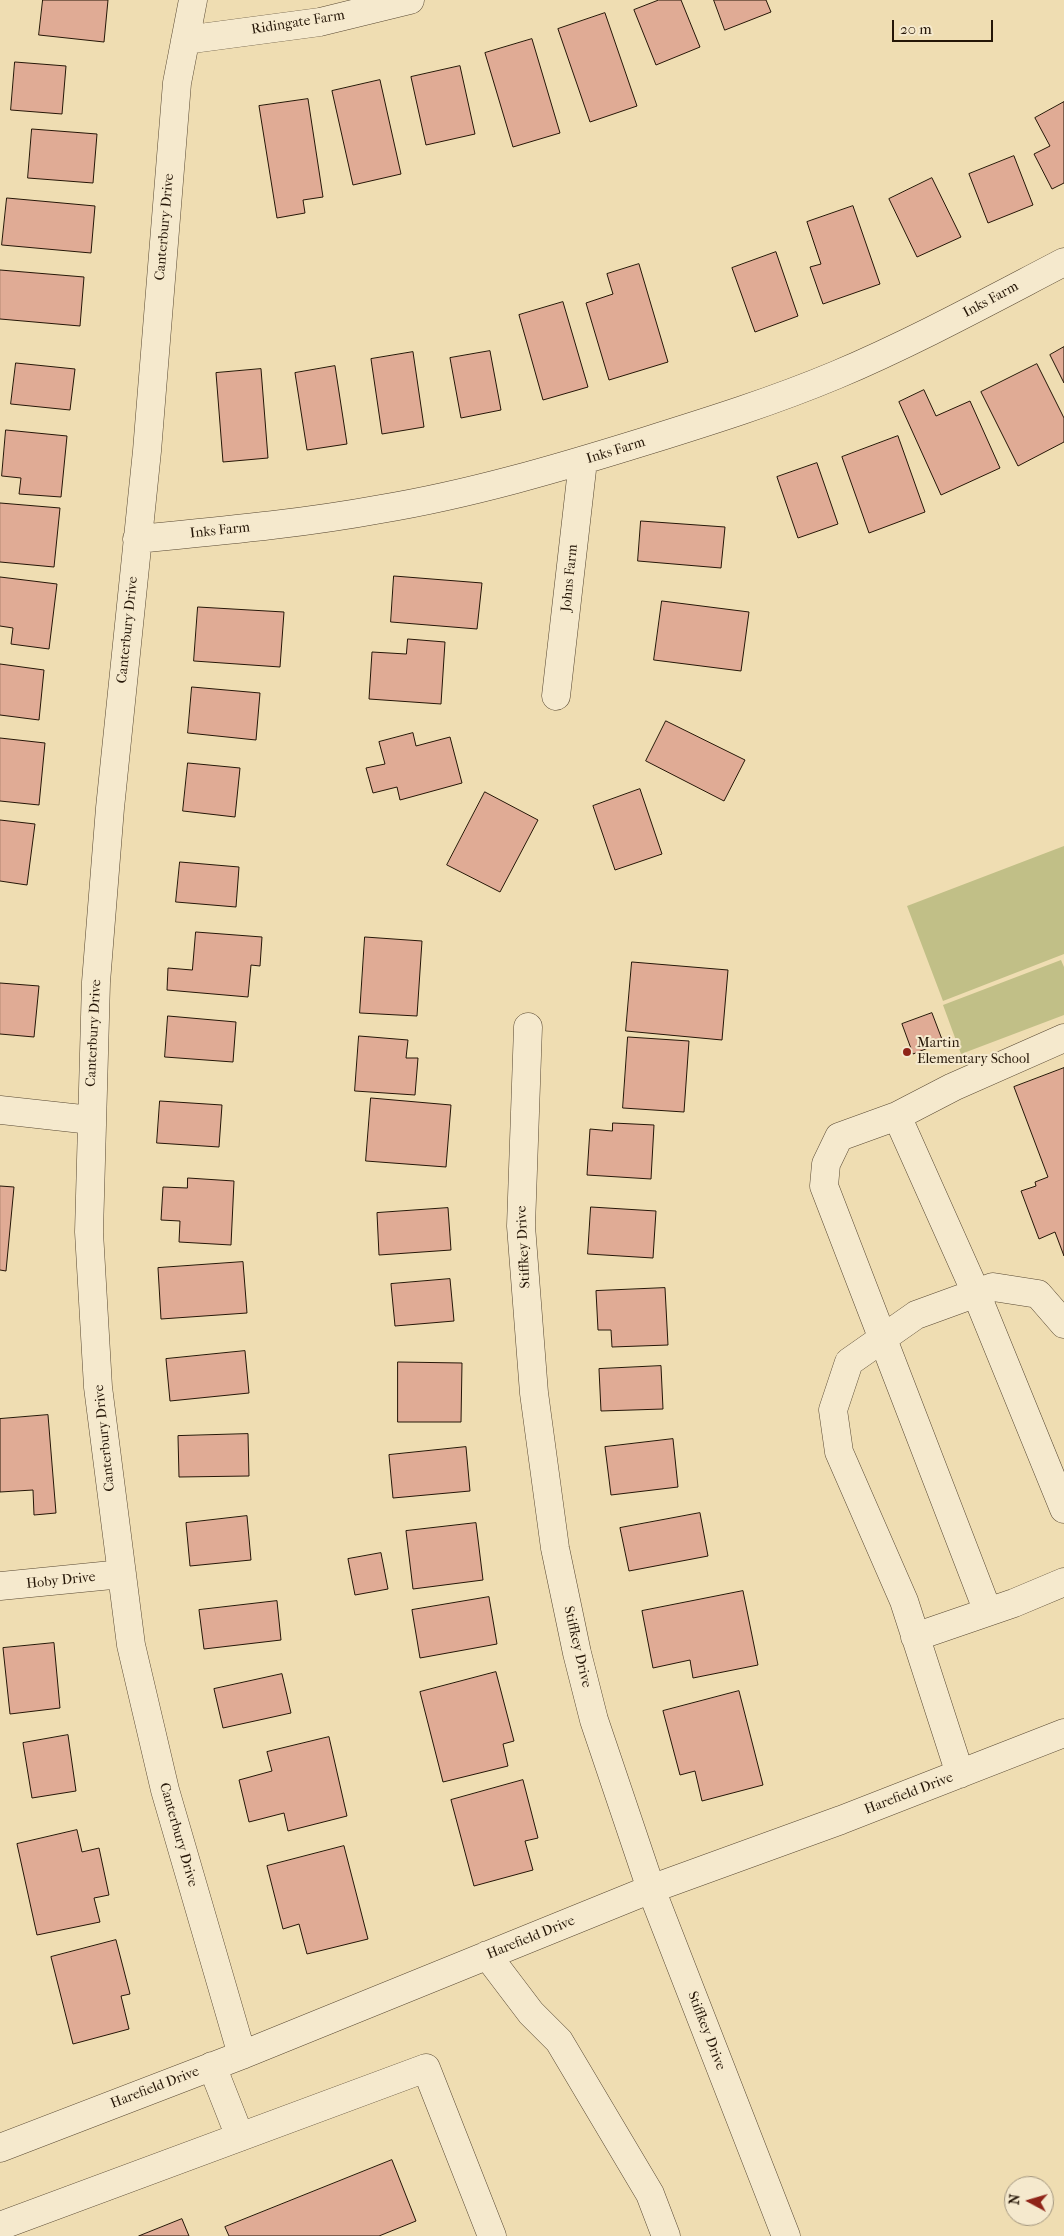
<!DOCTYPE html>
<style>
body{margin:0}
#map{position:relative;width:1064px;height:2236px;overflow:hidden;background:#efddb2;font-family:"IM FELL French Canon",serif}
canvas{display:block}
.north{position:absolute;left:1004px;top:2176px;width:50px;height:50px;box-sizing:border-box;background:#f5e9cd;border:1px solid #a2957e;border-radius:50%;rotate:276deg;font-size:14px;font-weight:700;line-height:20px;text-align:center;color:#251607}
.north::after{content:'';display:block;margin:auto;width:18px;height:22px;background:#8f2418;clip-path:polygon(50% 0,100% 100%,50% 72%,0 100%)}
.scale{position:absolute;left:892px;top:20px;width:101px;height:22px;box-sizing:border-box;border:2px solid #251607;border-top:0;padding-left:6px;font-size:15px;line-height:18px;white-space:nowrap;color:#251607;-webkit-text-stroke:4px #f5e9cd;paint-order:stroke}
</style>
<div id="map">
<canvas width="1064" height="2236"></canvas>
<div class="north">N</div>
<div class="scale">20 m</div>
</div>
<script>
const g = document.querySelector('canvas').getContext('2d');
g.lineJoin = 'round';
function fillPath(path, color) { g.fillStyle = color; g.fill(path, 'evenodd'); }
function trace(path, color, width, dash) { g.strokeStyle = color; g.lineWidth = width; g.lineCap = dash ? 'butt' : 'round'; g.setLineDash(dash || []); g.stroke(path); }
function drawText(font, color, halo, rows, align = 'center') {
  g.font = font + ' "IM FELL French Canon",serif'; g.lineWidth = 4; g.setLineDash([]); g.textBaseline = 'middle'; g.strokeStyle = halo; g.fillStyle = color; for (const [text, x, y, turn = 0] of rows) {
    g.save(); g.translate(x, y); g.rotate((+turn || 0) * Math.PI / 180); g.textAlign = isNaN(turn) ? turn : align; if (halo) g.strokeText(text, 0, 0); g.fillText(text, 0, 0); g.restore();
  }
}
fillPath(new Path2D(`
 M1064,846V954L943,1001L907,906Z
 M1061,960L1064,967V1015L961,1054L943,1005Z`), '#c1bf87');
const building = new Path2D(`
 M43,0H108L104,42L39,35Z
 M659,0H681L700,47L656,65L634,10Z
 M714,0H766L771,12L725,30Z
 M605,13L637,106L590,122L558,29Z
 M532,39L560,133L513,147L485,53Z
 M15,62L66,66L62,114L11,110Z
 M460,66L475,134L426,145L411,77Z
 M380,80L401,174L353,185L332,91Z
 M308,99L323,197L303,200L305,213L277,218L259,106Z
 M1064,102V183L1052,189L1034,154L1050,146L1035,118Z
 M32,129L97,134L93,183L28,178Z
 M1014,156L1033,205L988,223L969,174Z
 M932,178L961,237L917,257L889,199Z
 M7,198L95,206L91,253L2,245Z
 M853,206L880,284L823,304L810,267L821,264L807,222Z
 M776,252L798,316L755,332L732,268Z
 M639,264L668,362L609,380L586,303L613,294L607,274Z
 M0,270L84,277L80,326L0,319Z
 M563,302L588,387L543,400L519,315Z
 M1064,347V383L1050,355Z
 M490,351L501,410L461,418L450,358Z
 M413,352L424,427L382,434L371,359Z
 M16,363L75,369L70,410L11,404Z
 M1037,364L1064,418V442L1018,466L981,392Z
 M335,366L347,444L307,450L295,373Z
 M261,369L268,458L223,462L216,373Z
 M924,390L936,416L970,401L1000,468L941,495L899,402Z
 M6,430L67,436L61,497L19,494L21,478L2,476Z
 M898,436L925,512L869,533L842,457Z
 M817,463L838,524L798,538L777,477Z
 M0,503L60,508L54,567L0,562Z
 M641,521L725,527L721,568L638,561Z
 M394,576L482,583L477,629L391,622Z
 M0,577L57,584L49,649L11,644L13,628L0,626Z
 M662,601L749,612L741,671L654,660Z
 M198,607L284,612L280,667L194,661Z
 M408,639L445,642L441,704L369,699L372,652L406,654Z
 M0,664L44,670L39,720L0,715Z
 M192,687L260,693L256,740L188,733Z
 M666,721L745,760L724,801L646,761Z
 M413,733L416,746L450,737L462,783L400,800L397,787L373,793L366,768L385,764L379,742Z
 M0,738L45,743L39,805L0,801Z
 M188,763L240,768L235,817L183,811Z
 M640,789L662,854L615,870L593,806Z
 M485,792L538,820L500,892L447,865Z
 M0,820L35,824L27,885L0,881Z
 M180,862L239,867L236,907L176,902Z
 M196,932L262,937L260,966L251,965L248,997L167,990L168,968L192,970Z
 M365,937L422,941L417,1016L360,1013Z
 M632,962L728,970L722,1040L626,1031Z
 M0,983L39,986L34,1037L0,1034Z
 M932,1013L943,1042L913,1054L902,1024Z
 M168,1016L236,1022L233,1062L165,1057Z
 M359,1036L408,1040L406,1058H418L415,1095L355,1091Z
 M628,1037L689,1041L684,1112L623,1108Z
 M1064,1068V1256L1055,1232L1039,1239L1021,1191L1036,1186L1035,1182L1048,1177L1014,1087Z
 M371,1098L451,1105L446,1167L366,1161Z
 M160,1101L222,1105L219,1147L157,1143Z
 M613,1123L654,1125L651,1179L587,1175L590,1129L612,1131Z
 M188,1178L234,1181L231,1245L179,1242L180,1221L161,1220L163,1187L187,1188Z
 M0,1186L14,1187L6,1271L0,1270Z
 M591,1207L656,1211L653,1258L588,1254Z
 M448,1208L451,1250L379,1255L377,1213Z
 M243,1262L247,1313L161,1319L158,1268Z
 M450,1279L454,1321L395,1326L391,1284Z
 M665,1288L668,1345L612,1347L611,1330H598L596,1291Z
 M245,1351L249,1393L170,1401L166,1359Z
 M398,1362L462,1363L461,1422H398Z
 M661,1366L663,1409L601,1411L599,1369Z
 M48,1415L56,1513L34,1515L33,1490L0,1492V1419Z
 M248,1434L249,1476L179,1477L178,1436Z
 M673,1439L678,1487L611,1495L605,1447Z
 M466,1447L470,1491L393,1498L389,1455Z
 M700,1513L708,1556L629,1571L620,1528Z
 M247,1516L251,1560L190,1566L186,1523Z
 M476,1523L483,1580L413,1589L406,1531Z
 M381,1553L388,1589L355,1595L348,1559Z
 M743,1591L758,1665L693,1678L690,1660L653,1668L642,1611Z
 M489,1597L497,1644L420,1658L412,1610Z
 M277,1601L281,1640L204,1649L199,1610Z
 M54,1643L60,1708L10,1714L3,1648Z
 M496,1672L514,1741L503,1744L508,1766L443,1782L420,1692Z
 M282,1674L291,1713L223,1728L214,1689Z
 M739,1691L763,1785L702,1801L695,1771L680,1775L663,1711Z
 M68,1735L76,1791L32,1798L23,1743Z
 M329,1737L347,1816L288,1831L284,1813L249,1822L239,1780L272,1771L267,1752Z
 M523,1780L538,1838L525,1841L533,1870L474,1886L451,1800Z
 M77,1830L82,1852L99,1848L109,1895L94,1898L100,1922L37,1935L17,1844Z
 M344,1846L368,1939L307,1954L299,1924L283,1929L267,1866Z
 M116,1940L130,1994L121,1996L129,2029L73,2044L51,1957Z
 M392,2160L416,2221L379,2236H229L225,2227Z
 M182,2219L189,2236H139Z`);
fillPath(building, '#e0ab95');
trace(building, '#251607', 1);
const minor = new Path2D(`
 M193,0L177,83L147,451L110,808L96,982L89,1232L98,1387L131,1645L165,1790L242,2055
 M185,40L320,22L410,0
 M137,539C219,531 300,524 381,509C471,494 559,468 646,441C710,421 774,401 836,375C914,342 989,301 1064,262
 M556,696L583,461
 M528,1027L521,1226L534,1393L555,1548L577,1653L594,1720L651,1889L786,2236
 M0,1110L91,1120
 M897,1116L953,1087L1064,1038
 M0,1586L122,1574
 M988,1612L824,1186L826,1164L839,1137L897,1116L976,1293L1064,1509
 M915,1637L1014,1603L1064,1582
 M960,1774L904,1601L839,1452L833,1410L849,1362L916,1315L993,1287L1038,1294L1064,1324
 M487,1955L531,2013L559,2041L650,2194L666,2236
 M212,2066L240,2137
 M0,2148L242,2055L651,1889L841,1820L1064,1733
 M0,2226L426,2068L492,2236`);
trace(minor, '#584832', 29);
trace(minor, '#f5e9cd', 28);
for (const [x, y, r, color] of [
 [907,1052,5,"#8f2418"]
]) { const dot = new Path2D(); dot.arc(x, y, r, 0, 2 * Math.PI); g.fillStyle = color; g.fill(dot); trace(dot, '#f5e9cd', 2); }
drawText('14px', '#251607', '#f5e9cd', [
 ["Ridingate Farm",298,23,-9],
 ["Canterbury Drive",165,227,-85],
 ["Inks Farm",991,300,-28],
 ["Inks Farm",616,451,-17],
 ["Inks Farm",220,531,-6],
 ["Johns Farm",570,578,-84],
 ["Canterbury Drive",128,630,-84],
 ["Canterbury Drive",94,1033,-87],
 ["Stiffkey Drive",524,1247,-93],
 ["Canterbury Drive",105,1438,-96],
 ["Hoby Drive",61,1581,-6],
 ["Stiffkey Drive",577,1647,77],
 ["Harefield Drive",909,1794,-21],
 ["Canterbury Drive",178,1835,74],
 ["Harefield Drive",531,1938,-22],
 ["Stiffkey Drive",706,2031,69],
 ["Harefield Drive",155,2088,-21]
]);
drawText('14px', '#251607', '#f5e9cd', [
 ["Martin",917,1044],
 ["Elementary School",917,1060]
], 'left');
</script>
